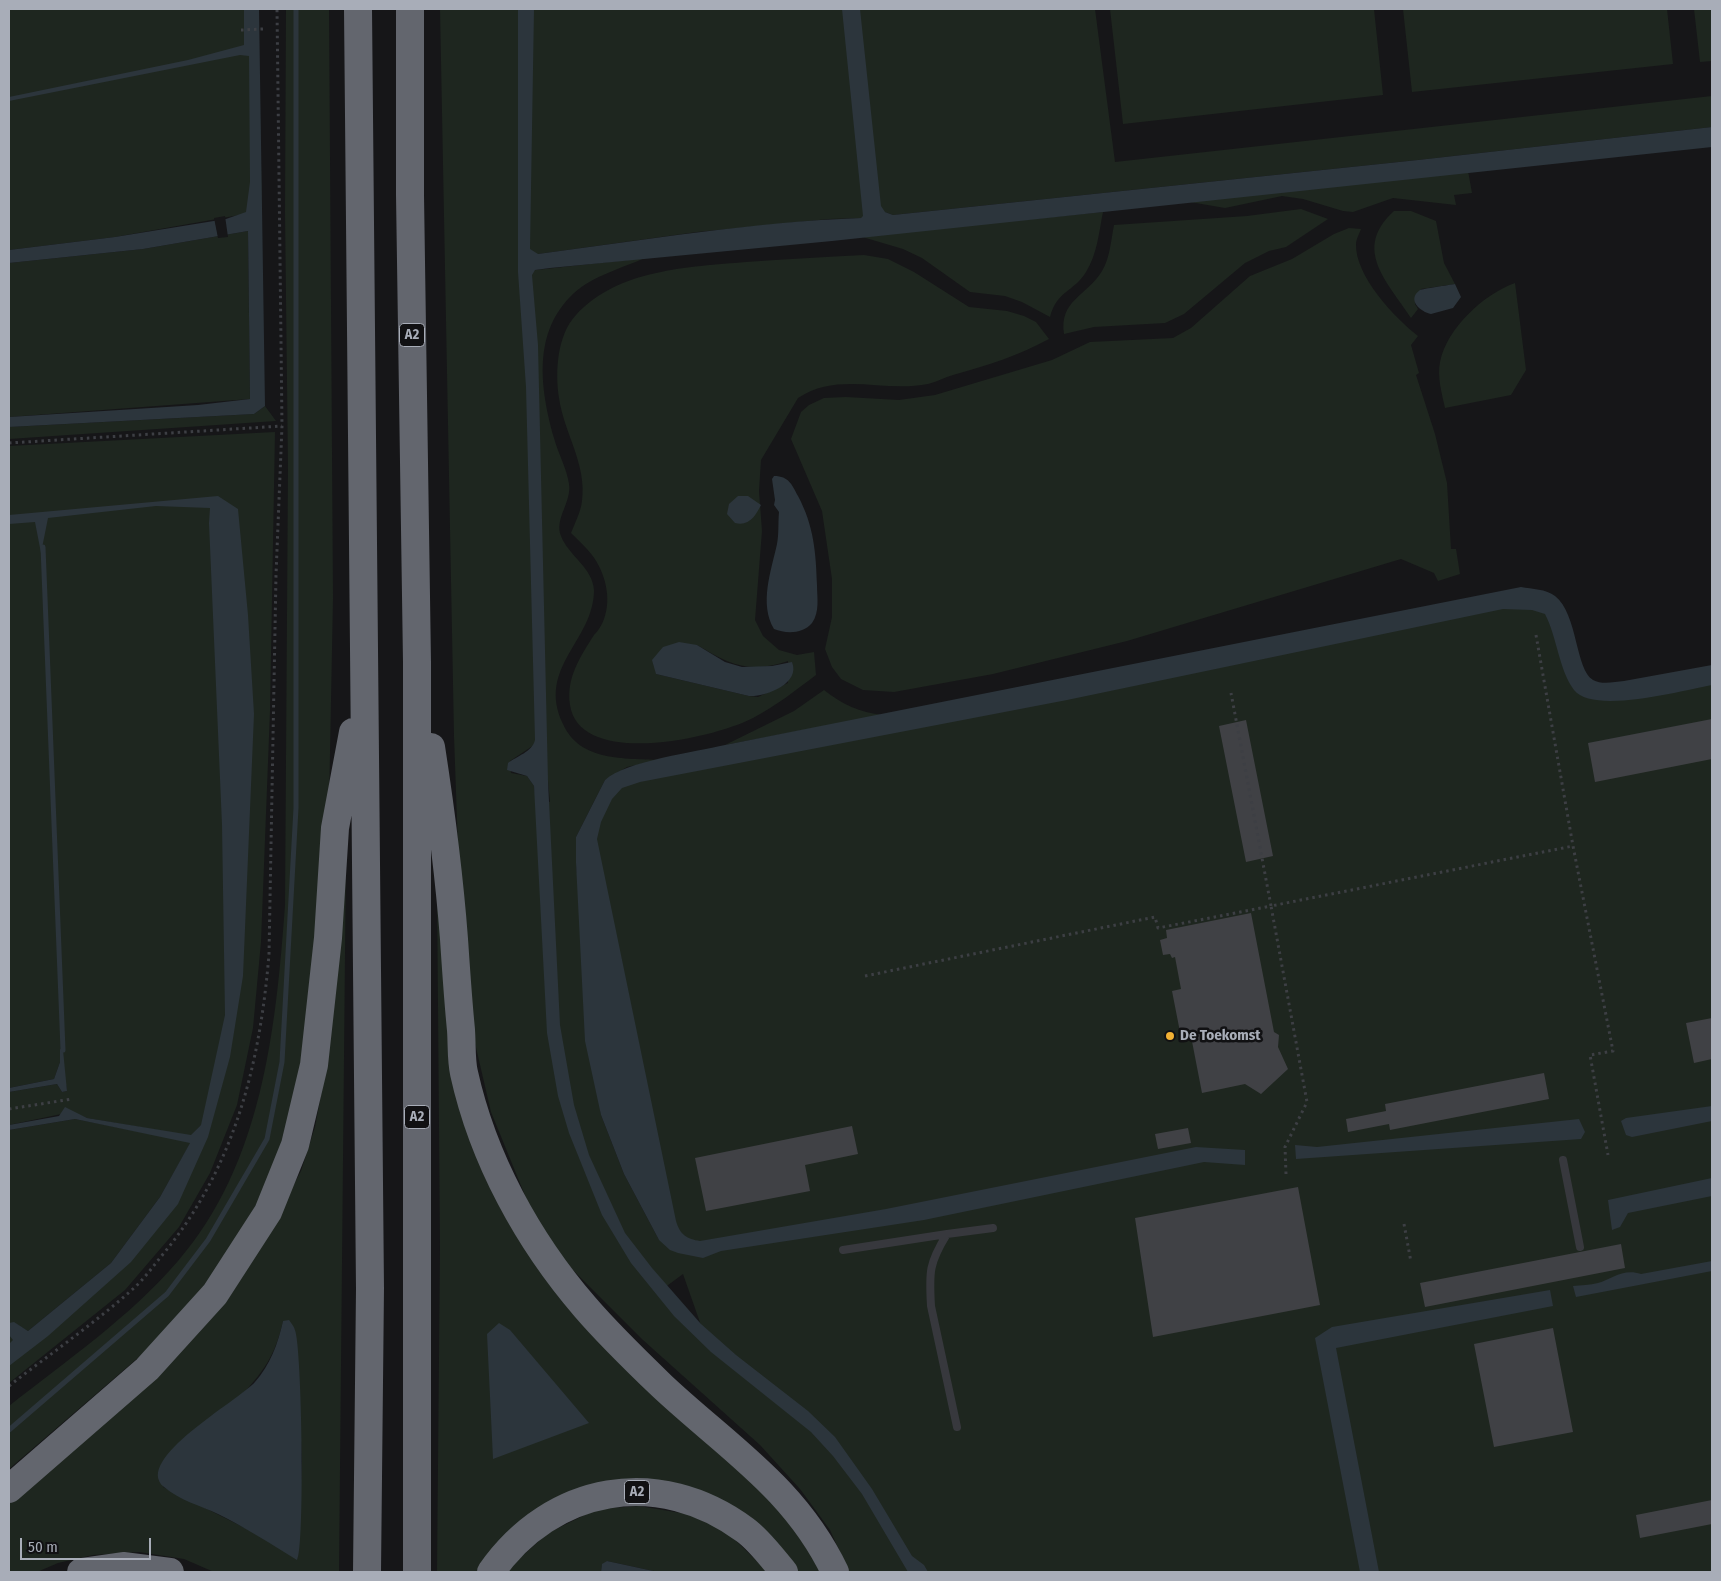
<!DOCTYPE html>
<style>
body{margin:0}
#map{position:relative;width:1721px;height:1581px;overflow:hidden;background:#161618;font-family:"Fira Sans Condensed",sans-serif}
canvas{display:block}
.frame{position:absolute;inset:0;border:10px solid #a8adb8;pointer-events:none}
.scale{position:absolute;left:20px;top:1538px;width:131px;height:22px;box-sizing:border-box;border:2px solid #a8adb8;border-top:0;padding-left:6px;font-size:15px;line-height:18px;white-space:nowrap;color:#a8adb8;-webkit-text-stroke:4px #111113;paint-order:stroke}
</style>
<div id="map">
<canvas width="1721" height="1581"></canvas>
<div class="frame"></div>
<div class="scale">50 m</div>
</div>
<script>
const g = document.querySelector('canvas').getContext('2d');
g.lineJoin = 'round';
function fillPath(path, color) { g.fillStyle = color; g.fill(path, 'evenodd'); }
function trace(path, color, width, dash) { g.strokeStyle = color; g.lineWidth = width; g.lineCap = dash ? 'butt' : 'round'; g.setLineDash(dash || []); g.stroke(path); }
function drawText(font, color, halo, rows, align = 'center') {
  g.font = font + ' "Fira Sans Condensed",sans-serif'; g.lineWidth = 5; g.setLineDash([]); g.textBaseline = 'middle'; g.strokeStyle = halo; g.fillStyle = color; for (const [text, x, y, turn = 0] of rows) {
    g.save(); g.translate(x, y); g.rotate((+turn || 0) * Math.PI / 180); g.textAlign = isNaN(turn) ? turn : align; if (halo) g.strokeText(text, 0, 0); g.fillText(text, 0, 0); g.restore();
  }
}
fillPath(new Path2D(`
 M9,9H258L262,211L115,237L9,250Z
 M286,9H329L333,598L329,805L319,979L288,1154L221,1267L154,1344L9,1469V1406C66,1361 130,1317 178,1261C262,1164 276,1029 285,905L288,468L285,212Z
 M440,9H1095L1115,162L1712,96V127L1418,160L893,215L885,212L861,218L829,219L697,232L538,254L518,255V272L645,258C622,268 593,276 574,293C532,332 540,388 554,438C558,453 567,469 569,484C572,502 554,519 561,536C568,555 593,568 594,590C594,641 536,667 563,724C580,762 625,758 659,760L627,767L605,780L576,837V863L601,1115L624,1174L659,1240L588,845L605,788L1496,601L1552,610L1583,693L1712,679V1572H849L830,1530L800,1489L760,1445L643,1340L560,1257L533,1215L491,1112L474,1039L460,904L454,736ZM534,745L548,781L550,802L536,799L534,786L527,776L511,773L510,761ZM683,1274L703,1331L660,1291Z
 M1110,9H1374L1383,95L1123,124Z
 M1403,9H1667L1673,64L1412,92Z
 M1694,9H1712V61L1700,62Z
 M1468,171L1472,193L1454,195L1456,205L1393,198L1353,212L1343,211L1303,199L1282,196L1225,208L1190,202Z
 M1301,209L1328,219L1286,247L1269,251L1245,263L1184,314L1165,323L1094,327L1064,334C1059,300 1087,296 1102,271C1110,258 1111,240 1114,225L1247,216Z
 M1394,211H1411L1436,221L1444,263L1455,284L1421,289L1415,304L1418,309L1411,318C1387,281 1352,249 1394,211Z
 M1103,212C1099,232 1097,255 1086,272C1074,292 1057,290 1050,317L1022,302L1005,296L970,292L922,258L903,249L859,236Z
 M1349,228L1361,229C1359,234 1356,240 1356,244C1355,276 1395,318 1418,336L1411,345L1419,373L1416,375L1435,434L1447,483L1451,549H1456L1460,574L1438,581L1434,573L1401,559L1127,641L993,674L894,692L863,690L841,679L832,667L825,649L832,617V579L822,511L791,439L801,412L809,405L824,398L846,397L899,400L935,395L1052,360L1090,342L1173,338L1191,328L1250,276L1292,259L1334,234Z
 M248,231L250,399L9,417V263L143,249Z
 M864,255L888,259L914,272L969,307L1007,311L1024,316L1036,322L1049,339C1017,356 989,365 953,375C945,377 937,382 928,384C883,393 839,371 798,398L761,460L759,491L762,531L755,620L763,636L779,650L797,655L814,652L816,675C796,690 776,706 753,718C715,738 580,769 570,705C566,678 580,657 594,635C598,631 602,625 604,619C612,598 605,572 592,555C586,547 578,540 571,533C575,523 581,511 582,501C587,464 564,433 559,398C555,372 557,335 576,315C618,269 689,267 746,262C785,259 825,257 864,255ZM697,645C731,665 749,674 788,661V683L758,697L749,696L656,674Z
 M1515,283L1526,370L1511,395L1445,408C1442,394 1437,377 1440,362C1447,328 1484,294 1515,283Z
 M265,406L276,421L9,439V427L254,414Z
 M275,432L270,711L261,942L253,1028L237,1105L210,1173L179,1227L125,1290L9,1383V1130L75,1119L191,1142L160,1197L111,1263L28,1331L14,1323L22,1339L141,1239L201,1125L191,1136L87,1118L71,1112L9,1125V1092L57,1084L62,1092L67,1091L60,1049V1062L54,1079L9,1088V446Z
 M824,690C843,705 859,712 883,715L725,745L794,711Z
 M346,852L339,1572H214L184,1559L139,1552L93,1555L58,1563L37,1572H9V1500L271,1227L301,1171L315,1127L325,1074ZM283,1321L295,1330L302,1460L297,1559L253,1532L163,1487C184,1462 204,1438 225,1414C254,1380 273,1367 283,1321Z
 M437,885L444,974L511,1224L775,1495L826,1572H793L657,1485L498,1543L477,1572H437L440,1248Z
 M639,1506L687,1514L726,1531L768,1572H658L607,1561L602,1565L601,1572H507L511,1566L548,1533L597,1509Z`), '#1e261f');
fillPath(new Path2D(`
 M244,9H259L265,406L254,414L9,427V417L198,405L250,399L248,231L143,249L9,263V250L115,237L226,219L246,212L250,182L249,56L240,55L9,101V97L188,60L244,45Z
 M518,9H534L530,249L538,254C645,240 753,222 861,218L863,216L842,9H860L881,206L885,212L893,215L1418,160L1712,127V147L832,241L550,268L535,270L532,275L538,345L548,781L560,1025L574,1105L589,1155L625,1233L652,1268L701,1324L736,1355L808,1411L835,1437L872,1489L912,1556L924,1565L928,1572H908L862,1494L833,1456L811,1432L711,1352L674,1316L631,1263L602,1215L569,1133L558,1096L547,1033L534,786L527,776L507,770L508,763C517,756 532,752 535,740L526,387L518,272Z
 M1455,284L1461,297L1453,308L1431,314C1421,312 1406,300 1420,290C1422,289 1449,285 1455,284Z
 M774,476C789,476 792,485 798,496C814,526 816,553 817,585C817,597 820,612 812,623C803,634 786,634 774,629C759,604 771,571 777,544C779,534 778,523 779,512L774,505L775,500L772,479Z
 M218,496L238,509L248,615L254,714L243,976L230,1057L208,1137L178,1204L131,1262L48,1336L9,1366V1344L13,1340L9,1335V1323L14,1322L28,1331L111,1263L160,1197L190,1143L75,1119L9,1130V1125L59,1116L65,1107L87,1118L191,1135L201,1125L225,1015L222,825L209,523L210,508L156,506L48,518L41,553L35,522L9,524V515Z
 M738,496H748L761,505C756,515 749,527 735,523L727,514L729,504Z
 M1521,587C1532,589 1546,589 1555,596C1578,614 1575,669 1593,680C1602,685 1614,682 1624,681L1712,665V685C1684,690 1593,715 1574,690C1559,670 1557,637 1545,614L1532,610L1503,609L1067,700L640,782L622,788L612,799L601,822L597,839L676,1221C680,1235 687,1239 700,1241L886,1209L1196,1147L1245,1150V1165L1204,1162L924,1220L721,1251L703,1258L678,1253L670,1250L659,1240L624,1174L601,1115L585,1041L576,863V837L605,780C626,761 695,752 725,745Z
 M679,642L697,645L725,662L742,667L772,666L792,662C801,684 765,697 749,696L656,674L652,660L663,647Z
 M60,1049L63,1050L67,1091L62,1092L57,1084L9,1092V1088L54,1079L60,1062Z
 M1712,1106V1121L1632,1137L1626,1135L1621,1121L1626,1118Z
 M1579,1119L1585,1132L1581,1139L1296,1159L1295,1145L1317,1147Z
 M1712,1178V1196L1628,1213L1620,1227L1612,1230L1608,1200Z
 M1712,1261V1271L1576,1297L1573,1286C1581,1285 1590,1285 1598,1283C1612,1279 1623,1268 1641,1274Z
 M1550,1290L1553,1306L1336,1348L1379,1572H1360L1315,1338L1332,1327Z
 M289,1320C291,1323 294,1326 295,1330C302,1348 305,1548 297,1560C271,1544 246,1528 218,1514C201,1506 179,1500 164,1487C132,1460 238,1401 255,1382C270,1365 278,1344 283,1321Z
 M499,1323L510,1330L589,1423L493,1459L487,1334Z
 M607,1561L658,1572H601L602,1564Z`), '#2c353c');
fillPath(new Path2D(`
 M225,216L228,237L218,238L214,218Z`), '#161618');
trace(new Path2D(`
 M43,547L63,1050
 M9,1430L167,1294L208,1240L267,1139L282,1062L296,808V9`), '#2c353c', 5);
fillPath(new Path2D(`
 M1712,719V759L1595,782L1588,743Z
 M1246,720L1273,856L1246,862L1219,726Z
 M1251,913L1274,1032L1279,1035L1278,1047L1288,1069L1261,1094L1245,1084L1202,1093L1190,1031L1180,1032L1172,991L1181,989L1175,957L1172,958L1170,954L1163,955L1160,940L1167,938L1166,930Z
 M1712,1018V1059L1694,1063L1686,1023Z
 M1544,1073L1549,1099L1390,1130L1389,1124L1348,1132L1346,1119L1386,1111L1385,1104Z
 M852,1126L858,1154L805,1165L810,1191L706,1211L695,1158Z
 M1188,1128L1191,1143L1158,1149L1155,1134Z
 M1298,1187L1320,1305L1153,1337L1135,1218Z
 M1621,1244L1625,1268L1425,1307L1420,1283Z
 M1553,1328L1573,1432L1494,1447L1474,1344Z
 M1712,1500V1524L1640,1538L1636,1515Z`), '#404145');
trace(new Path2D(`
 M241,30L263,29
 M9,443L282,426
 M1536,635L1573,846L1613,1051L1590,1055L1608,1155
 M865,976L1155,917L1158,928L1271,906L1231,693
 M9,1109L72,1099
 M1286,1174L1285,1147L1307,1102L1271,906L1573,846
 M1404,1224L1411,1262
 M9,1386C50,1354 95,1323 134,1288C145,1278 154,1265 164,1253C235,1166 260,1064 269,954L276,575L282,426L277,9`), '#3d3f44', 3, [2.5, 4]);
trace(new Path2D(`
 M1563,1160L1580,1247
 M947,1234L993,1228
 M843,1250L947,1234C929,1263 929,1272 931,1306L957,1427`), '#37383d', 8);
trace(new Path2D(`
 M358,9L370,1288L367,1572
 M410,9V195L417,662V1572
 M431,747C441,812 449,873 454,939C456,969 458,1000 461,1030C462,1044 461,1060 464,1073C483,1159 528,1241 585,1307C609,1335 636,1361 662,1386C727,1447 795,1488 835,1572
 M9,1489L147,1369L215,1294L268,1212L295,1145L314,1065L328,938L335,828L353,732
 M81,1572L123,1566L170,1572
 M491,1572C552,1485 659,1466 745,1530C760,1541 772,1558 784,1572`), '#63666e', 28);
for (const [x, y, r, color] of [
 [1170,1036,5,"#f2b134"]
]) { const dot = new Path2D(); dot.arc(x, y, r, 0, 2 * Math.PI); g.fillStyle = color; g.fill(dot); trace(dot, '#111113', 2); }
for (const [x, y, w] of [
 [412,335,25],
 [417,1117,25],
 [637,1492,25]
]) { const box = new Path2D(); box.roundRect(x - w / 2, y - 11.5, w, 23, 4); g.fillStyle = '#111113'; g.fill(box); trace(box, '#a8adb8', 1); }
drawText('bold 14px', '#a8adb8', null, [
 ["A2",412,335],
 ["A2",417,1117],
 ["A2",637,1492]
]);
drawText('bold 15px', '#a8adb8', '#111113', [
 ["De Toekomst",1180,1036]
], 'left');
</script>
